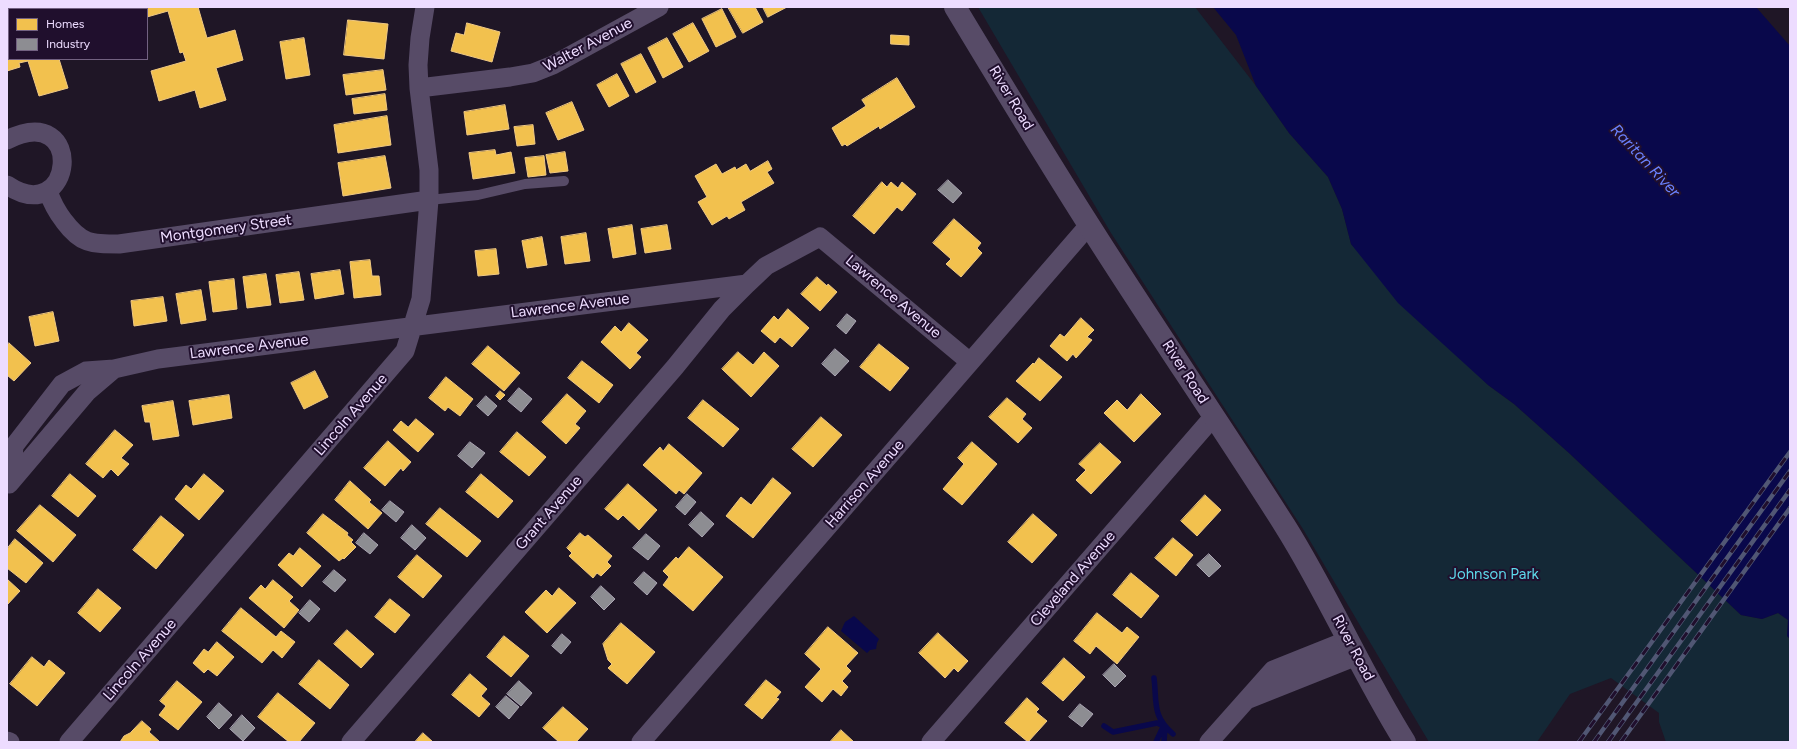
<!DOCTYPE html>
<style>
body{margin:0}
#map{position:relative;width:1797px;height:749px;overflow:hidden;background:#1f1626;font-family:Figtree,sans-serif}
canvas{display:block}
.frame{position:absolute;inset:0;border:8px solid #eddcff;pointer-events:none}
.legend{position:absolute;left:8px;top:8px;width:140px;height:52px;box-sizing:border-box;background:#200f2d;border:1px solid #726181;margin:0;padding:5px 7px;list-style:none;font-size:12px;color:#eddcff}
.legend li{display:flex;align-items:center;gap:8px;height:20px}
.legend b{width:20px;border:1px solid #726181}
</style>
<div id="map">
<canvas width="1797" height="749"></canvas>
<div class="frame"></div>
<ul class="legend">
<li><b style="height:11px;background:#f2c14e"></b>Homes</li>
<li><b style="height:11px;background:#8d8d92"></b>Industry</li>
</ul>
</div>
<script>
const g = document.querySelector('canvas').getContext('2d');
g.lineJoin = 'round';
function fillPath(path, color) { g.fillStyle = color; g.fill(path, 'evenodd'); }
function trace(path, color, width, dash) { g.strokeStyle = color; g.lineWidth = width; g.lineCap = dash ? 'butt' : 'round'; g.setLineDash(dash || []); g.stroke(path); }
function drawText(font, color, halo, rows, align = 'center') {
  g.font = font + ' Figtree,sans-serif'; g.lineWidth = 4; g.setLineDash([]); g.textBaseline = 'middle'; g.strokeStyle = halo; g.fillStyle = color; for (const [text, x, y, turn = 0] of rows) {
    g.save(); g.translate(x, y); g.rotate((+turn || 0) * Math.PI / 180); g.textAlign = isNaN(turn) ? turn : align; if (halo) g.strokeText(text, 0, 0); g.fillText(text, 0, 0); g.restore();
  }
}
fillPath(new Path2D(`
 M978,7H1195L1256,86L1289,133L1328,177L1342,209L1351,244L1488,385L1514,404L1569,453L1741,615L1762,619L1778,613L1788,620L1787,636L1790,639V742H1666L1659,722V713L1611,678L1570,694L1537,742H1429L1303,529L1111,233Z`), '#142836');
fillPath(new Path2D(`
 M1213,7H1756L1790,46V639L1787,636L1788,620L1778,613L1762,619L1741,615L1569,453L1514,404L1488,385L1398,303L1351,244L1342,209L1328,177L1289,133L1256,86L1236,35Z
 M854,616L879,639L877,643L876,649L870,650L867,653L841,631L845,622Z`), '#09084b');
const homes = new Path2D(`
 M13,7H28V9H9V59H59L68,88L39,96L28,61L19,63L20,67L7,71V9Z
 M137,7H198L207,38L235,30L243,60L216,68L226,100L200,108L195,90L159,101L151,71L186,61L183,52L180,53L168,11L147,17V9H138Z
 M728,7H755L763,22L743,33Z
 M763,7H787L768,17Z
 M722,9L736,37L716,47L702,19Z
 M348,20L388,24L384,59L344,55Z
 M467,23L500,32L492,62L451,51L456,33L464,35Z
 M693,23L709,51L689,62L673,34Z
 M891,35L909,36V45L891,44Z
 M304,38L310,75L286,79L280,42Z
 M667,38L683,67L663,78L648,48Z
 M641,54L656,82L636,93L621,64Z
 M383,70L386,90L346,95L343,75Z
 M617,74L629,96L609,107L597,85Z
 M897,78L915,107L880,129L879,126L847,146L845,144L842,146L832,128L866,106L862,100Z
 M385,94L387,110L354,114L352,99Z
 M572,102L584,130L558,140L546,113Z
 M505,105L509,129L467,135L464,112Z
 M387,116L391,145L338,153L334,125Z
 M533,125L535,144L517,146L514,127Z
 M495,150L496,155L511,152L515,173L473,179L469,153Z
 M565,152L568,171L550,173L546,155Z
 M385,156L391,188L343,196L338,163Z
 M544,156L546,175L528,177L525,158Z
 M768,161L772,169L767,172L774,183L741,202L745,210L729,219L727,216L712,225L698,202L707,197L695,176L716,164L722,174L735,167L736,170L746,164L750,171Z
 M882,182L887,187L891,182L898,188L902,182L916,194L902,211L897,207L874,234L853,216Z
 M954,219L981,243L977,248L982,253L961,277L946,264L951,259L933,243Z
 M632,225L636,254L613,258L608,229Z
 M667,225L671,249L645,253L641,229Z
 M586,233L590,261L565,264L561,237Z
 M542,237L547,265L527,268L522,241Z
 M496,249L499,274L478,276L475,251Z
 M370,260L372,276H379L381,295L354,298L350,262Z
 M340,270L344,294L315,299L311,274Z
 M299,272L304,300L280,303L276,275Z
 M266,274L271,305L247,308L243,277Z
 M817,277L827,286L828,284L837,292L820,311L801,294Z
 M234,279L237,309L213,312L209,282Z
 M201,290L206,320L181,324L176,294Z
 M163,297L167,321L134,326L131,301Z
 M788,309L809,328L792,347L780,337L775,343L761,331L774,316L778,320Z
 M53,312L59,341L35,346L29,317Z
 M1081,318L1094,330L1087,337L1092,340L1076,358L1073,354L1067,361L1050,346L1060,334L1064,337Z
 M629,323L648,340L636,353L641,357L630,369L601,342L615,326L621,332Z
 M9,343L31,363L14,381L7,375V345Z
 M879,344L909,368L890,391L860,367Z
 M488,346L520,373L504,391L472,364Z
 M738,352L753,365L764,352L779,366L751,397L722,369Z
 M1039,358L1062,377L1040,401L1016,381L1033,363L1034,364Z
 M582,361L613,385L599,403L568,378Z
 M315,371L328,397L304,409L291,383Z
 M446,377L473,399L460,416L448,407L445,411L429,398Z
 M500,391L505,395L500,400L496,396Z
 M567,394L586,411L575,424L580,428L566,444L542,422Z
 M1141,394L1161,414L1134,442L1104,413L1117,400L1127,410Z
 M229,395L232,418L193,425L189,401Z
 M1007,398L1026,414L1022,419L1032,428L1018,443L989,417Z
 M703,400L739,429L723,447L688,418Z
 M173,401L179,436L153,440L150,422H145L142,406Z
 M821,417L842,435L813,467L792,449Z
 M416,419L434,434L418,452L393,430L401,421L408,427Z
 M115,430L133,445L121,458L129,464L118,476L111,469L103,478L86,464Z
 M517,432L546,457L529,476L500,452Z
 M388,441L411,462L403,471L401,468L385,486L364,468Z
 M972,442L997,464L962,505L943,489L964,464L958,458Z
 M1100,443L1121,462L1091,494L1076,480L1086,470L1079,464Z
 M669,444L702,473L684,494L679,490L676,494L643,465L660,447L663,451Z
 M70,474L96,496L78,517L52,496Z
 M204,474L224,491L199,520L175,499L186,485L191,489Z
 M481,474L513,501L498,518L466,492Z
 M773,478L791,493L753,538L726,516L741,497L751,505Z
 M350,481L371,500L369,502L382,513L368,529L335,500Z
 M628,484L657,510L639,530L623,515L618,520L605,509Z
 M1205,495L1221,510L1197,536L1181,521Z
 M40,505L76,535L53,562L17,531Z
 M440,508L481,541L467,557L426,524Z
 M323,514L348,533L347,535L353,540L351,542L356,547L344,559L343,558L339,561L307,533Z
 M1033,514L1057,535L1032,563L1008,542Z
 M161,516L184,535L156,569L133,550Z
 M580,533L585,537L588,535L612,556L607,562L611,566L601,576L597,573L593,578L569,556L572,553L567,548Z
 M1173,538L1193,555L1176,576L1155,558Z
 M15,539L43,563L26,583L7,568V549Z
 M689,547L723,577L693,611L663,585L669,577L663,571L676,557L678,559Z
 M300,548L321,566L302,587L278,565L289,553L293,556Z
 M417,555L442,576L423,598L398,577Z
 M1131,573L1159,596L1141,618L1113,595Z
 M7,579L20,591L7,605Z
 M273,580L293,597L289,601L299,610L284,628L249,598L261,585L265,589Z
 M559,588L576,603L547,633L525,612L546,590L552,596Z
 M98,589L121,608L100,632L78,613Z
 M390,599L410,615L395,633L375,617Z
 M241,608L276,637L281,631L295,642L282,658L273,650L262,663L222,631Z
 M1097,613L1122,633L1127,627L1139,637L1117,664L1096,646L1090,654L1074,641Z
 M621,623L655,652L627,684L608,668L612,664L608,660L603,644Z
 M828,627L858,653L846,666L851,671L842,681L848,687L841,696L833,689L822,702L805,687L821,669L805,654Z
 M347,630L374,654L361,668L334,644Z
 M938,633L968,661L958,672L954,668L945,678L919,653Z
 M504,636L529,656L511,677L487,657Z
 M217,642L234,657L217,676L208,669L204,673L193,663L204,649L208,652Z
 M32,657L44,667L49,660L65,673L37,706L10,684Z
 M1064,658L1085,677L1063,701L1042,683Z
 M319,660L349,685L330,709L299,684Z
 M470,674L487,689L481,696L490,704L479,717L452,695Z
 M766,680L781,692L776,698L779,699L762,719L745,705Z
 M177,681L202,702L178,730L159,715L166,706L160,701Z
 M278,693L315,723L299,742H289L258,717Z
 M1027,698L1039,709L1036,712L1047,721L1028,742L1005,723Z
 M563,707L588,729L576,742H559L543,728Z
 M142,721L151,729L149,732L160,742H120L124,736L130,733Z
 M841,730L854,742H830Z
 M423,733L433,742H415Z`);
fillPath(homes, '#f2c14e');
trace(homes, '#f0c983', 1);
const industry = new Path2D(`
 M948,180L962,193L953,203L938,190Z
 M847,314L856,321L846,334L837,326Z
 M835,349L849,361L835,376L822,364Z
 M519,388L532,399L521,412L508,401Z
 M486,396L497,406L488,416L477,406Z
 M470,442L485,453L472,468L458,456Z
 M687,494L696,502L685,515L676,507Z
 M390,501L404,512L396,522L382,510Z
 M701,512L714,524L702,537L689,525Z
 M412,525L426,538L415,550L401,538Z
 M364,533L378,545L370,554L356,543Z
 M646,534L660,546L648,560L633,548Z
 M1209,554L1221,566L1209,577L1197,565Z
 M334,570L346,580L335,592L323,582Z
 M644,572L657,583L647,595L634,583Z
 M601,586L615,599L604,610L591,597Z
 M310,600L320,609L309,622L299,613Z
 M562,634L571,642L561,654L552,646Z
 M1114,664L1126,676L1115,687L1103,675Z
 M519,681L532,693L521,706L507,694Z
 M506,696L519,707L509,719L496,707Z
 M219,703L232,715L219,729L207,717Z
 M1080,704L1093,714L1082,727L1069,717Z
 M242,715L255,728L243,741L230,729Z`);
fillPath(industry, '#8d8d92');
trace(industry, '#aaa5b3', 1);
trace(new Path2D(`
 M1154,678C1157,703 1152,716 1173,734
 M1104,726L1113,732L1157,723L1164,726
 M1156,742L1163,727L1165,728L1164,742`), '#09084b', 5.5);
trace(new Path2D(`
 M429,200L478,195L525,184L564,181`), '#574b67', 10);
trace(new Path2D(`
 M419,88L510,77L533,73L553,65L659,7
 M7,140C87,100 74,230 7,185
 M48,191C52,203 57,212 64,221C81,244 91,244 119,244L429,200
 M11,482L14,446L62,384L86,371L114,369L158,359L747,284L766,266L820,237L970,362
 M9,484L87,392L114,369
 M1249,699L1357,656
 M7,741L10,742
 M69,742L405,351L421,299L429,200V170L419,88L418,65L420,38L425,7
 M351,742L675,367L722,309L747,284
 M641,742L1089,225
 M931,742L1214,416
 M1209,742L1273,670L1348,640`), '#574b67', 19);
trace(new Path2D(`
 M955,7C999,80 1043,153 1089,225C1153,326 1221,425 1285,526C1329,596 1361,672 1405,742`), '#574b67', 22);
const rail = new Path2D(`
 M1579,742L1790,452
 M1594,742L1790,471
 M1608,742L1790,490
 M1621,742L1790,508`);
trace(rail, '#515774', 4.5);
trace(rail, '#200f2d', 3, [9]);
drawText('15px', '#eddcff', '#200f2d', [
 ["Walter Avenue",588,45,-28],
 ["River Road",1011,98,59],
 ["Montgomery Street",226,229,-8],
 ["Lawrence Avenue",893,297,40],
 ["Lawrence Avenue",570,306,-7],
 ["Lawrence Avenue",249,347,-7],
 ["River Road",1185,372,57],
 ["Lincoln Avenue",351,415,-49],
 ["Harrison Avenue",865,484,-49],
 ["Grant Avenue",549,513,-49],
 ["Cleveland Avenue",1073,579,-49],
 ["River Road",1353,648,62],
 ["Lincoln Avenue",140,660,-49]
]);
drawText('15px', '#5dd9ea', '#200f2d', [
 ["Johnson Park",1494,575]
]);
drawText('italic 16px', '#6a82ff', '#200f2d', [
 ["Raritan River",1645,161,47]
]);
</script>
